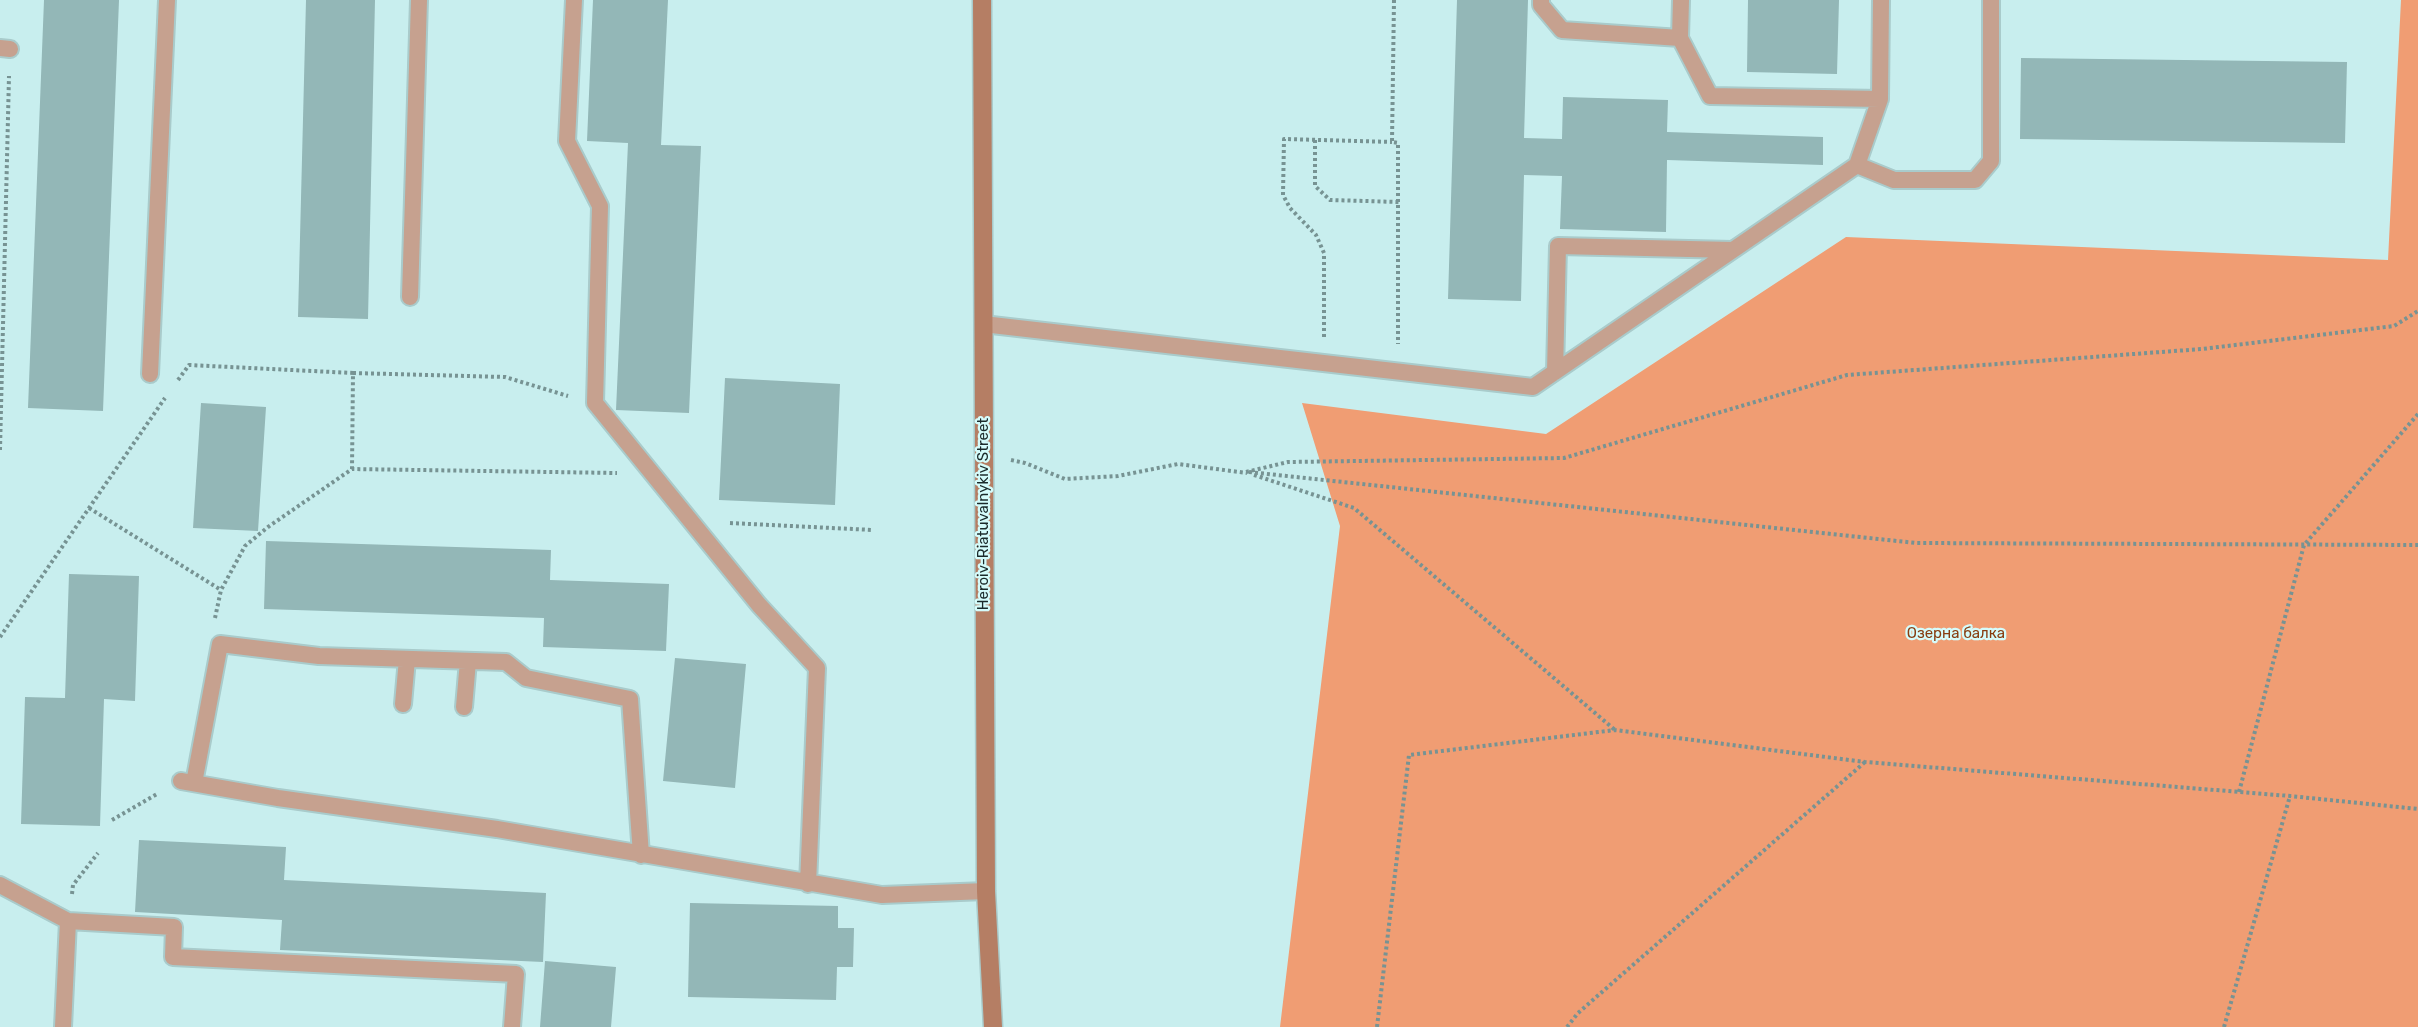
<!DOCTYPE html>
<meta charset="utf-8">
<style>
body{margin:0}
canvas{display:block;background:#c8eeee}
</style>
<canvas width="2418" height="1027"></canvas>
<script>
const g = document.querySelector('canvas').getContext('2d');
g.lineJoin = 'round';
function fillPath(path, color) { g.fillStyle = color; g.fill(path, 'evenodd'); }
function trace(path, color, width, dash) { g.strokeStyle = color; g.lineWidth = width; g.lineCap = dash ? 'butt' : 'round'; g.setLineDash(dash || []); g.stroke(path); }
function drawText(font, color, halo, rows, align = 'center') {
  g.font = font + ' Rubik,sans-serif'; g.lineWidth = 4.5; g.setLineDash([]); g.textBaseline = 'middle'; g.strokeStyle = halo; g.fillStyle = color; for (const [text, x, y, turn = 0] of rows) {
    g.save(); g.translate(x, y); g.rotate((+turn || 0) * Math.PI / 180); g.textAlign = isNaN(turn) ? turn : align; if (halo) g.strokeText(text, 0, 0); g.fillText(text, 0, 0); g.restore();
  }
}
fillPath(new Path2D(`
 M2401,0H2418V1027H1280L1340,526L1302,403L1546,434L1846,237L2388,260Z`), '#f09d73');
fillPath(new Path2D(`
 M44,0H119L103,411L28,408Z
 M306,0H375L368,319L298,317Z
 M593,0H668L661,145L701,146L689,413L616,410L628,143L587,141Z
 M1457,0H1528L1524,138L1562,139L1563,97L1668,100L1667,132L1823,137V165L1667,160L1666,232L1560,229L1562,176L1524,175L1521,301L1448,299Z
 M1748,0H1839L1837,74L1747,72Z
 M2021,58L2347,62L2345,143L2020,139Z
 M725,378L840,384L835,505L719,500Z
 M201,403L266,407L258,531L193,528Z
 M266,541L551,550L550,580L669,584L666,651L543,647L544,618L264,609Z
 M69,574L139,576L135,701L104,699L100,826L21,824L25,697L65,698Z
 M675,658L746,664L735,788L663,781Z
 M139,840L286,847L284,880L546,893L543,962L280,950L282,920L135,912Z
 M690,903L838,906V928H854L853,967H837L836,1000L688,997Z
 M545,961L616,967L611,1027H540Z`), '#93b7b7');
const lane = new Path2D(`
 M574,0L567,141L600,206L595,403L759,605L817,668L808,884
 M1541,0V5L1562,30L1680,38
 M1681,0L1680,38L1710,96L1880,99
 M0,48L10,49
 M1857,165L1880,99L1881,0
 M410,297L419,0
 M983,324L1533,387L1857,165L1894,180H1975L1991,161V0
 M1555,372L1558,246L1733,250
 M150,374L167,0
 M403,704L407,659
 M464,707L468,661
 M181,781L278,798L497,829L882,895L986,891
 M194,783L220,644L319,656L506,662L526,678L630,699L641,855
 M0,885L68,921L174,927L173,957L516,974L512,1027
 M63,1027L68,921`);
const secondary = new Path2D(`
 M982,0L986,891L993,1027`);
trace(lane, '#a9cbcb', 20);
trace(secondary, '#a9cbcb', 21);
trace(new Path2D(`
 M1394,0L1392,142L1398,143V344
 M1315,140V186L1330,200L1399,202
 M1324,337V253L1316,235L1290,208L1283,195L1284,139L1392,142
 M353,373L505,377L568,396
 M178,380L189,365L353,373L352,469
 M0,450L9,76
 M1011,460L1025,463L1065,479L1118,476L1178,464L1247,473
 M1246,472L1288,462L1564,458L1847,375L2202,349L2394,326L2418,311
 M1249,472L1916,543L2418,545
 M1254,475L1354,508L1615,730
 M89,508L221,590
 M730,523L873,530
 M215,618L221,590L245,546L268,527L352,469L617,473
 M0,637L165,398
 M2239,792L2304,545L2418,414
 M112,820L157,794
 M72,894L73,885L98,853
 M1377,1027L1409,755L1615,730L1865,762L2290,796L2418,809
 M1567,1027L1578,1013L1865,762
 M2224,1027L2290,796`), '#779393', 4, [3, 3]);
trace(lane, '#c6a18f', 16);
trace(secondary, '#b57e64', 18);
drawText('15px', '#1b2a2a', '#d5fcfb', [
 ["Heroiv-Riatuvalnykiv Street",984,514,-90]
]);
drawText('15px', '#883d10', '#d5fcfb', [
 ["Озерна балка",1956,634]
]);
</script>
